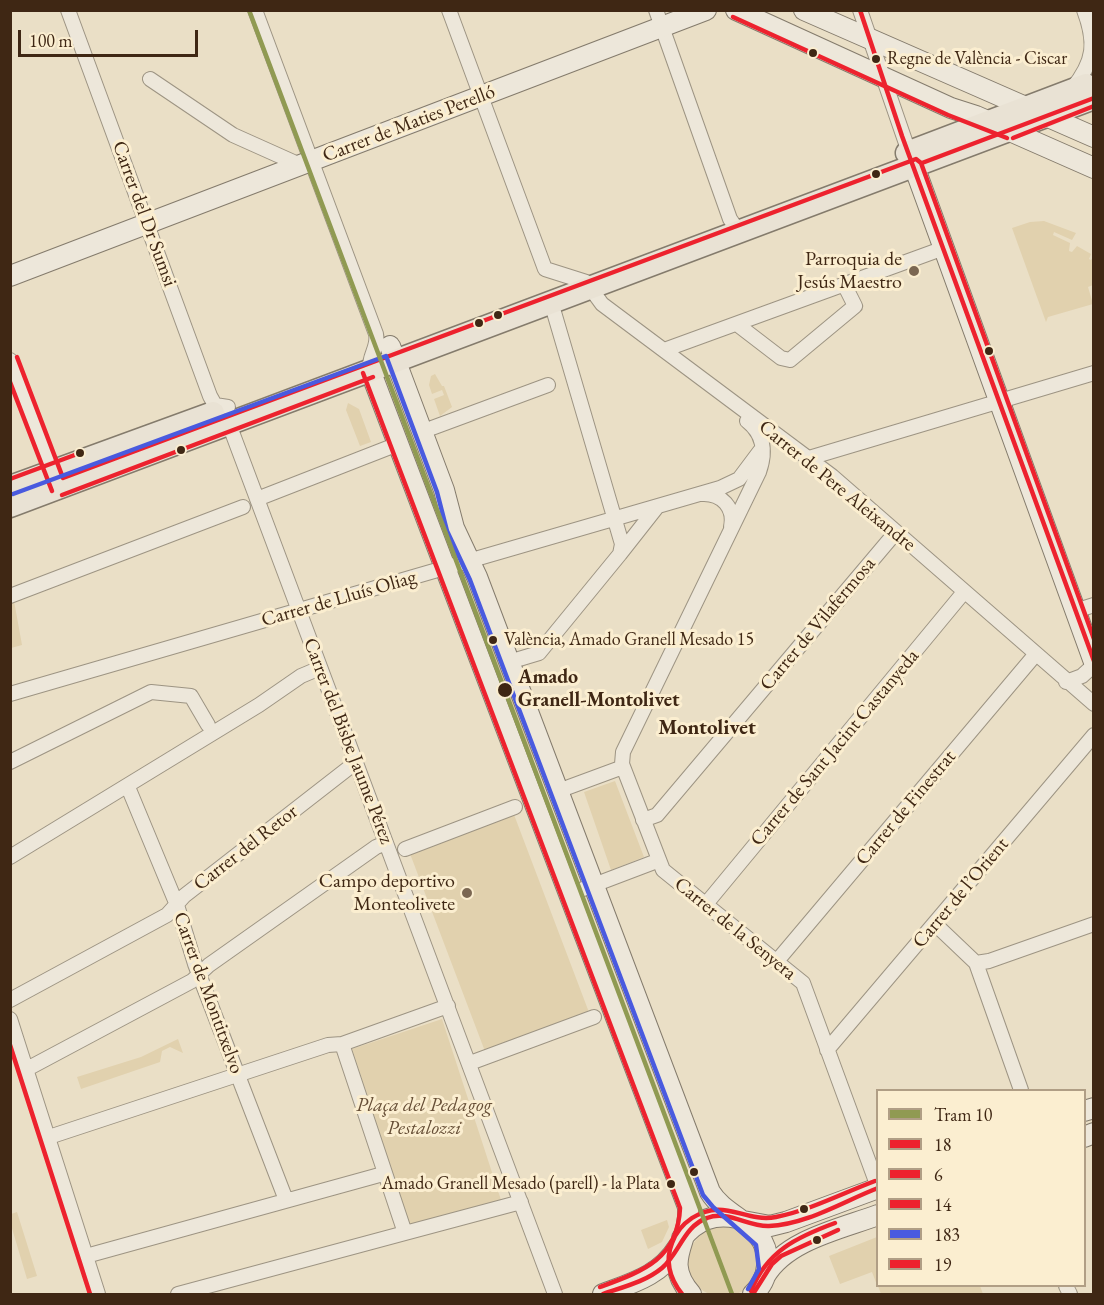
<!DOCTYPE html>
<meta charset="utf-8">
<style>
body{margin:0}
#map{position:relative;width:1104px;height:1305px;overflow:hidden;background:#eadfc6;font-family:"EB Garamond",serif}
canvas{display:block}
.frame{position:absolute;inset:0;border:12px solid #3f2714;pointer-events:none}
.legend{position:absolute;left:876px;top:1089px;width:210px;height:198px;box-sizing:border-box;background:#fbeed0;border:2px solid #b09e85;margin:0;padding:8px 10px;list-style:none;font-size:18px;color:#3f2714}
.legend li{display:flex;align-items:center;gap:12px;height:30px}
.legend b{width:30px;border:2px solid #b09e85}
.scale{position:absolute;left:18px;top:30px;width:180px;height:27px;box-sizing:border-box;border:3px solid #3f2714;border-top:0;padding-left:8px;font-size:18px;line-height:21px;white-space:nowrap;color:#3f2714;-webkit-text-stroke:4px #fbeed0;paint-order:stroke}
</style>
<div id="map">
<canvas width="1104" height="1305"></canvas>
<div class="frame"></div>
<ul class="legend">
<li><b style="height:8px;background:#909a52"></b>Tram 10</li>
<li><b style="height:8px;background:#ed222e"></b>18</li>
<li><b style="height:8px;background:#ed222e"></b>6</li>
<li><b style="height:8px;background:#ed222e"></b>14</li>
<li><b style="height:8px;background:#495adf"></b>183</li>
<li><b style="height:8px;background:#ed222e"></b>19</li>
</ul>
<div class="scale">100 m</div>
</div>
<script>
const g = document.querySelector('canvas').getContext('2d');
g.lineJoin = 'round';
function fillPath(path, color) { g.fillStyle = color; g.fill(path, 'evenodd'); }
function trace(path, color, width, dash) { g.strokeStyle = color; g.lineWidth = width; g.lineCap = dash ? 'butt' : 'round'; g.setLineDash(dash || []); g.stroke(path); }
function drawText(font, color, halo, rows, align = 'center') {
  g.font = font + ' "EB Garamond",serif'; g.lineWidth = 6; g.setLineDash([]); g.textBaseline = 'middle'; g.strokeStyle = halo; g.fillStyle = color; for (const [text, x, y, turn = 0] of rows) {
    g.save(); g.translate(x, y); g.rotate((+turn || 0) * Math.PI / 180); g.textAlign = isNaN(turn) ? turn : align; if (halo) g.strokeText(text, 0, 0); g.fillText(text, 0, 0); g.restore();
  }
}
fillPath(new Path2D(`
 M1044,221L1076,233L1072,240L1054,232L1053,235L1070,243L1069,251L1072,252L1077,246L1091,254L1089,259L1091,260L1094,256L1093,285L1088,287L1093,304L1048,317L1046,322L1012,228L1030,222Z
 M435,374L442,386H444L452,407L440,416L434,399L444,395L442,390L432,394L429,385L431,376Z
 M397,393L454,545L436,508L433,510L389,396Z
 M348,403L359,409L371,442L360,446L346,410Z
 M14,601L22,645L11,648L10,602Z
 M483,611L509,679L497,683L471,615Z
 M512,688L539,756L525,761L500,693Z
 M615,781L644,857L611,870L584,792Z
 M513,812L590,1015L486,1054L409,851Z
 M442,1019L501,1200L410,1225L352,1049Z
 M178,1039L183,1053L170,1047L162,1051L160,1062L81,1089L77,1077L141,1057Z
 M17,1212L37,1276L27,1279L11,1225V1214Z
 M667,1220L669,1227L662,1242L648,1249L641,1230Z
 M688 1262a35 35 0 1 1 70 0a35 35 0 1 1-70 0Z
 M877,1237V1285L872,1272L840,1284L829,1256Z
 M878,1286H980L983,1294H881Z`), '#e1d1ae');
const street = new Path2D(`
 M68,10L210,396L215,405L228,407
 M255,10L376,334C379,347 368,356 370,370
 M449,10L545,269L586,282L602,304L832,476L1094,704
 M656,10L730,219L739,232
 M860,10L911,158
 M150,79L233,135L300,165
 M1072,89C1095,61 1096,42 1084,10
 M738,325L781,358L790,360L855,306L844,284
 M664,350L944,248
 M10,360L54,476
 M747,421C764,434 766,452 759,472L623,752L622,764L663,870L803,983L878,1187
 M229,424L555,1294
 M421,432L548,385
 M809,458L1094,373
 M702,494C722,493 735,508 731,527
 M257,499L398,444
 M620,554L657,507
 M10,596L243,507
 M1075,611L1094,605
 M509,662L539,653L620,554L622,544L551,302
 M1066,682L1082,676L1094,665
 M10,694L720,488L739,479L760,451
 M10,762L151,692L191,696L208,725
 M128,787L177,905L195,964L286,1200
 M558,791L623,767
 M643,820L657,815L896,532
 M405,849L515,807
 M10,857L259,705L301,676L320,668
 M570,894L657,861
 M706,904L964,592
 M935,924L976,963L1021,1090
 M777,961L1035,655
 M976,963L989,961L1094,924
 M10,1000L167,915L184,896L355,763
 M10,1019L98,1294
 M342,1044L405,1233L521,1202
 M827,1050L1094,735
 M470,1063L594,1017
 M27,1069L192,981L209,965L376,847L386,843
 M49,1137L328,1045L342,1044L448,1006
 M86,1256L383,1174
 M1066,1286L1070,1294
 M178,1294L405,1233`);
const secondary = new Path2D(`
 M736,10L951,108L976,116L1094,168
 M804,10L1094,137
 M914,166L1094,662
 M10,276L706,10
 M390,346L444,490L454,528L477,577L710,1192C727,1220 771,1225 767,1266C766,1277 761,1287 753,1294
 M370,370L688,1207C691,1243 661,1259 691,1294
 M1084,1111L1094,1108
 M1084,1137L1094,1133
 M743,1221L770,1226L786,1222L878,1188
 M682,1238C697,1220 714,1213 737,1218
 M765,1276C786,1240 840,1229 878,1215
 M603,1294C632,1283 660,1276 678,1247`);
const primary = new Path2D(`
 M907,153L1086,85
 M10,487L213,413
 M10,506L1094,98`);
trace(street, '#9d9483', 16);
trace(secondary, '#847b6c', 22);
trace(primary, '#847b6c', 25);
trace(street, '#ede7da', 14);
trace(secondary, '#ede7da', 20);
trace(primary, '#e9e2d4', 22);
trace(new Path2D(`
 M860,10L902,136L1094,661
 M922,163L1094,98
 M603,1294C623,1287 645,1282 662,1268C679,1254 684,1226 707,1218C728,1210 748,1227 769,1226C806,1225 844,1201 878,1188
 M753,1294L772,1264L781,1256L838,1230`), '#ed222e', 4.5);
trace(new Path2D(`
 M363,373L680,1208C678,1259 643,1271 600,1287
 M10,382L52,491
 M62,495L373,377
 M10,1045L90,1294`), '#ed222e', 4.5);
trace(new Path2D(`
 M17,357L63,478L916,159L921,163L1094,639
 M10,479L80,453
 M751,1291C767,1251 797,1237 835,1223
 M682,1294C670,1279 665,1261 672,1243C676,1232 683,1224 692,1218C725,1197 744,1223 776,1217C811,1210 843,1193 875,1181`), '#ed222e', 4.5);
trace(new Path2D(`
 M13,494L386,356L437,492L447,531L470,580L703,1195L713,1207L756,1245L759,1269L748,1289`), '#495adf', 4.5);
trace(new Path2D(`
 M733,17L948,115L1007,138
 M1013,138L1094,106`), '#ed222e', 4.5);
trace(new Path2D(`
 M249,10L732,1294`), '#909a52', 4.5);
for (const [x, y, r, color] of [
 [813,53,5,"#3f2714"],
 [876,59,5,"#3f2714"],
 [876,174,5,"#3f2714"],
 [914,271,6,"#7b6752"],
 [498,315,5,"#3f2714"],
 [479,323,5,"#3f2714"],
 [989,351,5,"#3f2714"],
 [181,450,5,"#3f2714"],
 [80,453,5,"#3f2714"],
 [493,640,5,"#3f2714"],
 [505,690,8,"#3f2714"],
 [467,893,6,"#7b6752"],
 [694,1172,5,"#3f2714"],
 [671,1184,5,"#3f2714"],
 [804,1209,5,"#3f2714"],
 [817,1240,5,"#3f2714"]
]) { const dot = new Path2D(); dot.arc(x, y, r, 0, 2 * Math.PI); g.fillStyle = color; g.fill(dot); trace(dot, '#fbeed0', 2); }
drawText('18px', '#3f2714', '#fbeed0', [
 ["Regne de València - Ciscar",887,59],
 ["València, Amado Granell Mesado 15",504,640],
 ["Amado Granell Mesado (parell) - la Plata",660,1184,"right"]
], 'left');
drawText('20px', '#3f2714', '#fbeed0', [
 ["Carrer de Maties Perelló",409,124,-21],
 ["Carrer del Dr Sumsi",144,214,70],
 ["Carrer de Pere Aleixandre",837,486,39],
 ["Carrer de Lluís Oliag",339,599,-16],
 ["Carrer de Vilafermosa",818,624,-50],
 ["Carrer del Bisbe Jaume Pérez",348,741,69],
 ["Carrer de Sant Jacint Castanyeda",835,748,-50],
 ["Carrer de Finestrat",906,808,-50],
 ["Carrer del Retor",246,848,-38],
 ["Carrer de l’Orient",961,893,-50],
 ["Carrer de la Senyera",735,929,39],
 ["Carrer de Montitxelvo",208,993,70]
]);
drawText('20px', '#3f2714', '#fbeed0', [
 ["Parroquia de",902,260],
 ["Jesús Maestro",902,283],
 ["Campo deportivo",455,882],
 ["Monteolivete",455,905]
], 'right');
drawText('bold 20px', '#3f2714', '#fbeed0', [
 ["Amado",518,678],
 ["Granell-Montolivet",518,701]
], 'left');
drawText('italic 20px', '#664e36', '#fbeed0', [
 ["Plaça del Pedagog",424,1106],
 ["Pestalozzi",424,1129]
]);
drawText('bold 21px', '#3f2714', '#fbeed0', [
 ["Montolivet",707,728]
]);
</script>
